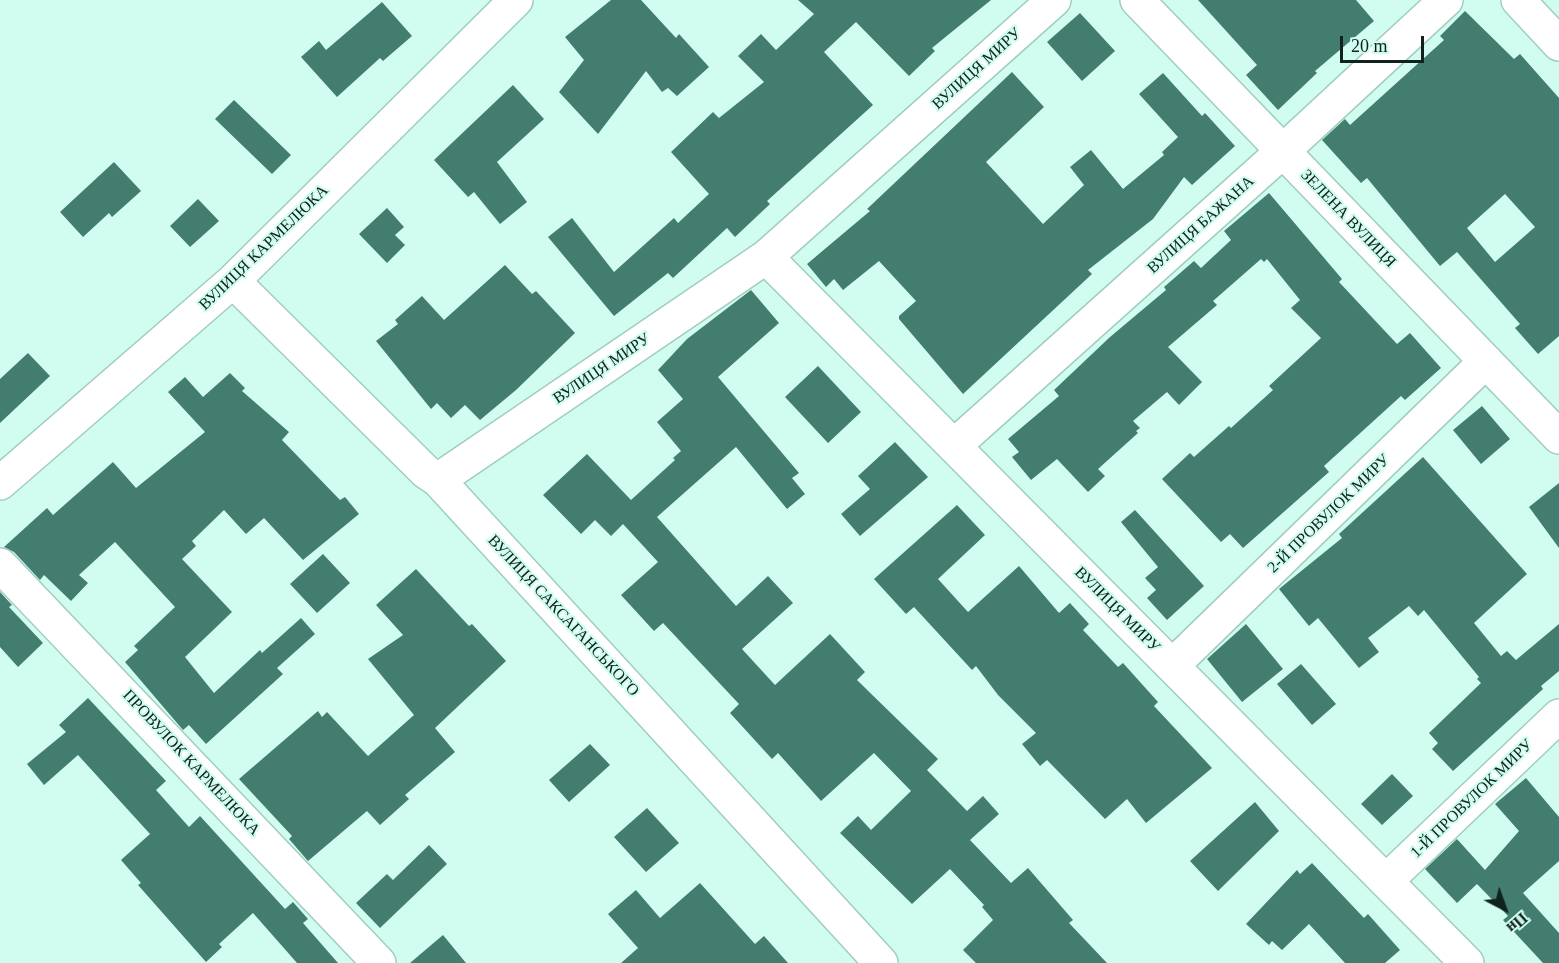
<!DOCTYPE html>
<meta charset="utf-8">
<style>
body{margin:0}
#map{position:relative;width:1559px;height:963px;overflow:hidden;background:#d0fdf0;font-family:Georgia,serif}
canvas{display:block}
.north{position:absolute;left:1475px;top:879px;width:60px;height:60px;-webkit-text-stroke:4px #d0fdf0;paint-order:stroke;rotate:139deg;font-size:16px;font-weight:700;line-height:24px;text-align:center;color:#11211d}
.north::after{content:'';display:block;margin:auto;width:21px;height:27px;background:#11211d;clip-path:polygon(50% 0,100% 100%,50% 72%,0 100%)}
.scale{position:absolute;left:1340px;top:36px;width:84px;height:27px;box-sizing:border-box;border:3px solid #11211d;border-top:0;padding-left:8px;font-size:18px;line-height:21px;white-space:nowrap;color:#11211d;-webkit-text-stroke:4px #d0fdf0;paint-order:stroke}
</style>
<div id="map">
<canvas width="1559" height="963"></canvas>
<div class="north">Пн</div>
<div class="scale">20 m</div>
</div>
<script>
const g = document.querySelector('canvas').getContext('2d');
g.lineJoin = 'round';
function fillPath(path, color) { g.fillStyle = color; g.fill(path, 'evenodd'); }
function trace(path, color, width, dash) { g.strokeStyle = color; g.lineWidth = width; g.lineCap = dash ? 'butt' : 'round'; g.setLineDash(dash || []); g.stroke(path); }
function drawText(font, color, halo, rows, align = 'center') {
  g.font = font + ' Georgia,serif'; g.lineWidth = 4.5; g.setLineDash([]); g.textBaseline = 'middle'; g.strokeStyle = halo; g.fillStyle = color; for (const [text, x, y, turn = 0] of rows) {
    g.save(); g.translate(x, y); g.rotate((+turn || 0) * Math.PI / 180); g.textAlign = isNaN(turn) ? turn : align; if (halo) g.strokeText(text, 0, 0); g.fillText(text, 0, 0); g.restore();
  }
}
fillPath(new Path2D(`
 M611,0H641L676,38L679,34L709,67L677,96L668,88L662,92L646,71L598,134L559,92L584,60L565,37Z
 M798,0H991L932,48L935,51L909,76L856,22L824,52L873,105L767,201L770,204L735,237L727,228L673,278L668,273L614,316L548,237L572,218L614,272L674,218L678,223L709,194L671,152L713,112L719,118L764,82L738,56L761,34L776,50L814,14Z
 M1198,0H1356L1374,21L1315,71L1317,73L1278,110L1246,75L1257,65Z
 M382,2L412,36L383,61L380,58L337,97L301,57L319,41L326,50Z
 M1465,11L1514,59L1520,54L1559,98V336L1538,354L1515,328L1520,324L1457,252L1440,266L1367,178L1361,183L1322,140L1345,119L1350,125L1444,40L1440,36ZM1505,194L1535,227L1495,262L1467,228Z
 M1080,13L1115,51L1082,81L1047,42Z
 M1012,72L1044,107L986,162L1043,224L1084,185L1070,167L1091,150L1123,189L1164,155L1162,152L1178,137L1139,94L1163,73L1202,116L1205,113L1235,146L1192,185L1184,177L1153,219L1088,270L1092,274L963,394L899,319V316L916,301L879,261L843,290L834,279L826,287L807,264L870,211L867,209Z
 M513,85L544,119L497,162L527,202L500,224L474,192L468,197L434,160Z
 M234,100L291,155L272,174L215,119Z
 M114,162L141,191L112,217L109,213L83,237L60,212Z
 M1269,193L1342,279L1339,282L1397,344L1410,333L1441,368L1405,400L1401,396L1324,466L1329,472L1243,548L1230,534L1221,542L1162,479L1190,453L1194,457L1229,426L1231,428L1273,390L1269,386L1321,338L1291,308L1300,300L1267,259L1264,262L1261,259L1213,301L1217,305L1168,347L1202,382L1179,405L1167,392L1133,421L1140,428L1136,431L1138,433L1098,469L1105,476L1088,492L1057,459L1031,480L1012,457L1019,452L1008,439L1059,396L1054,390L1110,337L1166,290L1164,287L1194,261L1201,268L1231,240L1224,231Z
 M198,199L219,221L190,247L170,226Z
 M387,208L404,227L395,235L405,245L387,263L359,234Z
 M505,265L532,294L536,291L575,333L516,390L480,420L465,405L451,418L437,403L431,409L376,341L398,324L395,320L422,296L444,320Z
 M751,290L779,323L718,377L799,473L792,478L805,494L787,509L736,447L657,517L736,606L768,576L793,603L742,649L775,685L830,634L865,672L857,680L938,759L927,770L967,811L983,796L999,814L970,840L1011,883L1028,868L1073,920L1069,923L1107,963H976L963,950L993,920L982,907L984,905L950,869L912,904L840,833L858,816L871,830L911,791L874,753L821,801L778,753L772,759L730,713L739,704L663,623L654,631L621,595L658,562L623,524L611,536L595,520L581,534L543,495L587,454L631,500L675,460L673,458L681,451L657,422L683,399L658,370L687,339Z
 M28,353L50,376L0,423V379Z
 M818,366L861,412L828,443L785,397Z
 M230,373L245,388L242,391L289,432L282,440L340,500L345,497L359,514L303,560L264,518L246,534L224,510L192,541L196,546L182,559L232,612L185,657L214,693L260,650L262,653L301,618L315,634L277,668L283,674L206,744L189,725L183,730L125,662L138,650L134,646L175,607L115,542L79,575L88,583L71,601L44,575L40,580L14,552L4,547L47,508L53,515L113,462L136,488L205,432L168,392L185,377L203,397Z
 M1482,406L1510,439L1481,464L1453,430Z
 M895,442L928,477L860,536L841,514L870,489L858,476Z
 M1423,457L1527,574L1474,623L1501,656L1507,651L1516,660L1559,624V671L1541,686L1543,689L1453,771L1432,749L1438,743L1429,733L1481,683L1477,679L1479,677L1424,610L1418,616L1409,606L1368,638L1379,652L1359,668L1318,618L1309,626L1279,589L1342,538L1339,534Z
 M1559,483V548L1529,507Z
 M957,505L985,535L938,579L968,612L1019,566L1059,613L1070,603L1089,624L1083,630L1118,667L1123,663L1158,702L1154,706L1212,768L1146,823L1127,799L1105,819L1047,760L1040,766L1022,744L1036,733L998,695L976,666L972,670L914,607L906,614L874,579Z
 M1135,510L1204,586L1167,620L1147,598L1156,590L1145,578L1158,567L1121,522Z
 M323,554L350,583L317,613L290,584Z
 M416,569L469,626L472,624L506,661L435,728L455,752L405,795L409,799L380,825L367,811L308,861L289,839L292,836L239,779L318,711L322,717L327,712L368,756L414,715L368,659L403,635L376,605Z
 M0,592L12,605L9,607L43,643L18,667L0,647Z
 M1246,624L1283,669L1242,702L1207,659Z
 M1301,664L1336,704L1312,725L1277,684Z
 M88,698L166,781L156,790L189,827L200,816L285,909L293,902L308,919L303,923L338,963H297L253,913L219,944L222,947L206,962L138,885L141,883L121,860L150,834L78,755L44,785L27,764L66,732L59,725Z
 M590,744L610,765L569,802L549,780Z
 M1392,774L1413,796L1382,825L1361,804Z
 M1526,778L1559,817V861L1523,893L1559,933V963H1543L1503,920L1508,916L1477,884L1457,903L1425,869L1457,839L1485,870L1519,831L1495,804Z
 M1255,802L1279,831L1218,891L1190,861Z
 M647,808L679,843L646,872L614,837Z
 M429,845L447,864L380,928L356,903L387,874L393,880Z
 M1312,863L1364,918L1368,914L1400,950L1385,963H1345L1309,924L1282,950L1272,941L1269,945L1246,924L1297,870L1300,874Z
 M700,883L755,944L764,936L788,963H621L638,948L608,914L636,890L660,918Z
 M443,935L466,963H410Z`), '#427d6f');
const minor = new Path2D(`
 M1137,0L1559,437
 M1518,0L1559,44
 M766,257L1467,963
 M233,281L426,472L438,480L881,963
 M954,446L1283,151L1446,0
 M438,480L766,257L1054,0
 M0,483L233,281L516,0
 M0,565L379,963
 M1172,666L1486,361
 M1386,881L1559,716`);
trace(minor, '#a1cdc1', 36);
trace(minor, '#fff', 33);
drawText('16px', '#11211d', '#d0fdf0', [
 ["ВУЛИЦЯ МИРУ",977,69,-42],
 ["ЗЕЛЕНА ВУЛИЦЯ",1348,219,46],
 ["ВУЛИЦЯ БАЖАНА",1201,225,-42],
 ["ВУЛИЦЯ КАРМЕЛЮКА",264,248,-44],
 ["ВУЛИЦЯ МИРУ",602,369,-34],
 ["2-Й ПРОВУЛОК МИРУ",1329,514,-44],
 ["ВУЛИЦЯ МИРУ",1117,610,45],
 ["ВУЛИЦЯ САКСАГАНСЬКОГО",563,616,47],
 ["ПРОВУЛОК КАРМЕЛЮКА",191,763,47],
 ["1-Й ПРОВУЛОК МИРУ",1472,799,-44]
]);
</script>
